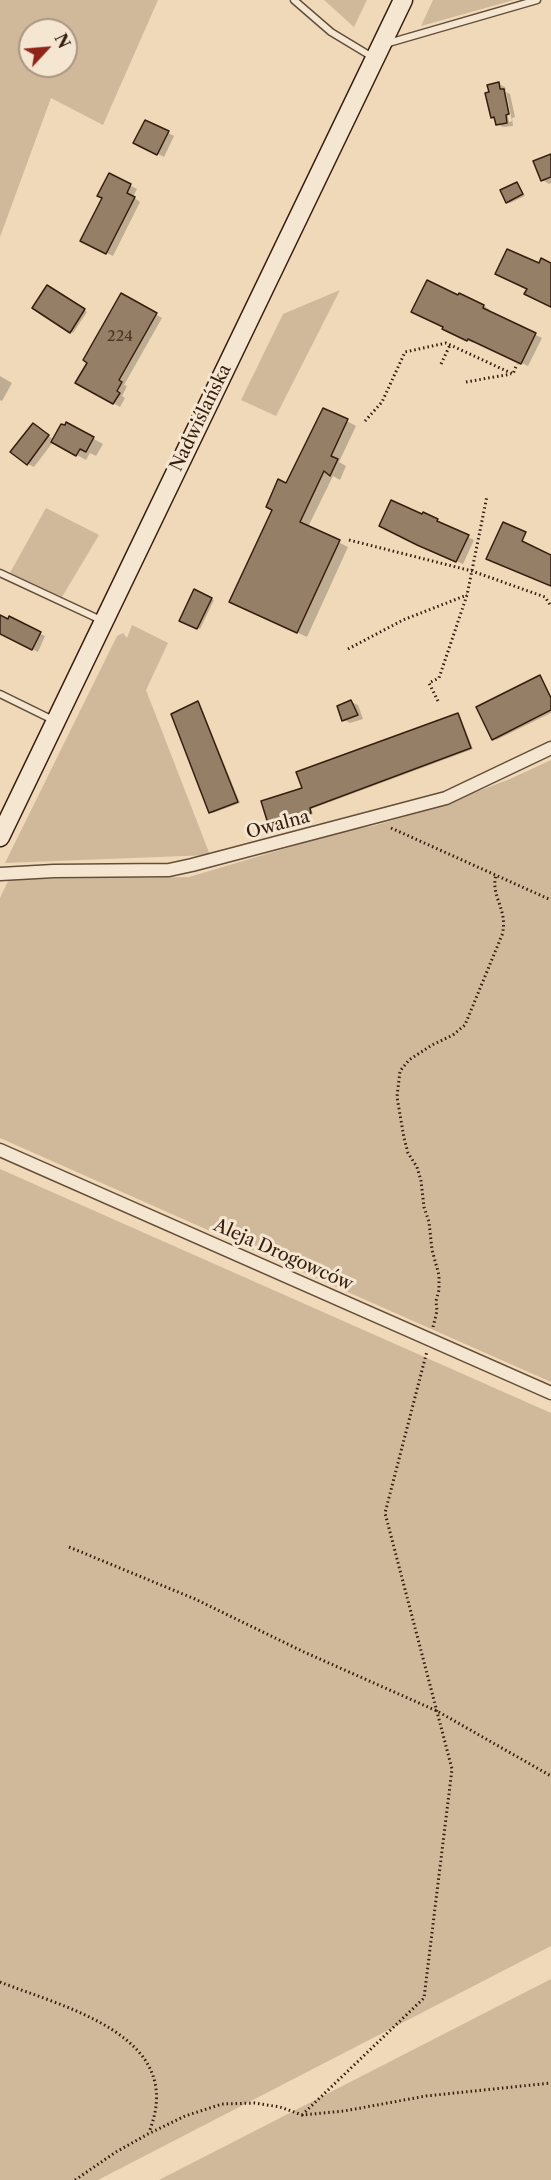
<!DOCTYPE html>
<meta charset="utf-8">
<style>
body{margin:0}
#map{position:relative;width:551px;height:2180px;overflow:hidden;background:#efd9b8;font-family:"Libre Caslon Text",serif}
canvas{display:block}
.north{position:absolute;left:18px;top:18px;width:60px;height:60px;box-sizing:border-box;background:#f5e6d1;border:2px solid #a99683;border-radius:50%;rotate:64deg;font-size:16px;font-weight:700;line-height:24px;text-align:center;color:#361e0f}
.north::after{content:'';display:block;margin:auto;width:21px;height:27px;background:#8f2418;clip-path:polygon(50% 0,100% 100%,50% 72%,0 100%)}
</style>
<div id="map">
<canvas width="551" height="2180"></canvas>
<div class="north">N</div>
</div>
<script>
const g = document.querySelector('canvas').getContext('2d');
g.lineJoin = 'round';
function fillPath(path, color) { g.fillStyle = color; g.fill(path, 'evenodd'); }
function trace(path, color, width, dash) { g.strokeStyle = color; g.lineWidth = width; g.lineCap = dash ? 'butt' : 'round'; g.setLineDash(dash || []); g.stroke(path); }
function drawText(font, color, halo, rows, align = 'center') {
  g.font = font + ' "Libre Caslon Text",serif'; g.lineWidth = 6; g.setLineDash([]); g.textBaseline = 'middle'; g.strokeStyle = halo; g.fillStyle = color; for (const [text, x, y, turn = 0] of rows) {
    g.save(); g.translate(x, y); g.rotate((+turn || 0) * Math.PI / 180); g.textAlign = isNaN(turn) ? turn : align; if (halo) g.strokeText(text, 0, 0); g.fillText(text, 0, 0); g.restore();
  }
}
fillPath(new Path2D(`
 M0,0H158L103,125L51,98L0,237ZM30,30H66V66H30Z
 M324,0H367L354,27Z
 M433,0H514L421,26Z
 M340,290L276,416L241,400L283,314Z
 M46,508L99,535L62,597L10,573Z
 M132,625L168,643L146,690L210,855L5,863L117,636L123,633L127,638Z
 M551,760V1382L0,1138V898L9,879L189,877L344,831L373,826L431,809L510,779Z
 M0,1169L551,1413V1946L98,2180H0Z
 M551,1979V2180H159Z`), '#d0b99b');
fillPath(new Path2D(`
 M499,84L505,87L506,90H503L509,122L512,121L506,92L510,94L515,117L512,118L513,126L503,127L497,124L496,119L492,117Z
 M168,133L174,136L164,157L142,146Z
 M551,155V183L549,184L543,180Z
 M109,175L137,189L133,197L140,202L113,256L89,244Z
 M517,183L525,196L510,203L507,202Z
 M48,287L87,312L73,333L34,308Z
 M121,295L162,318L124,385L127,386L122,396L125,398L120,407L77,382Z
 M484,306L490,310L489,312L542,338L528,366L475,341L473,343L450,332Z
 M0,376L12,383L2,401L0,400Z
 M347,421L356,426L339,462L346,466L340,480L333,476L308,527L348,547L307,637L240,606L287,485Z
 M67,424L103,444L96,456L90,453L86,460L53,442L34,467L28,464L40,429L54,440Z
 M423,516L437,520L443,524V525L474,540L463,564L387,529Z
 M194,591L214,600L200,629L180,620Z
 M0,615L45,636L38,652L0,633Z
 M540,677L551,696V713L496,740L493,738Z
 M351,702L358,705L363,719L350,723L344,720Z
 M198,703L200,704L240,803L213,813L210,812Z
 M458,714L460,716L473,749L311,809L313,814L273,827L271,826L304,789Z`), '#0003');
const building = new Path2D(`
 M499,82L500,89H504L509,114L506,115L507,123L496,125L494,117L491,118L485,93L489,92L487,85Z
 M145,120L169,131L157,155L133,143Z
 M551,154V177L541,181L533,161Z
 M109,173L131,184L127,193L135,197L106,254L80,241L102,198L97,196Z
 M517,182L523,194L506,203L500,190Z
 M507,249L539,263L541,258L551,263V307L524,294L527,289L495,274Z
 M427,280L458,295L459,293L484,305L483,308L536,333L521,364L468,339L467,341L442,329L443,327L411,312Z
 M47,285L85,309L70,333L32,308Z
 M121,293L157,313L119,380L122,382L117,391L120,393L113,404L75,383L87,363L83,360Z
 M323,408L348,419L331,456L338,459L330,476L324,471L300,522L340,540L297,633L229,602L272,510L266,507L278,479L286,483Z
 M66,422L94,437L86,452L80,449L76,456L51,442L61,424L65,425Z
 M33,423L49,435L27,465L10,452Z
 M391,500L422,514L423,512L438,519L437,521L469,535L456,562L417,545L379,526Z
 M503,522L526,532L522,541L551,555V586L486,559Z
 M194,589L212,598L197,629L179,621Z
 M0,615L8,619L9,616L41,632L32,650L0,634Z
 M540,675L551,698V710L492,740L476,707Z
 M351,700L358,715L342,721L337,706Z
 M198,701L238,802L209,813L171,714Z
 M458,713L471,748L310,808L311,813L269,827L261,801L302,788L296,772Z`);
fillPath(building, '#967f67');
trace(building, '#361e0f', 1.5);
const service = new Path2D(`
 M294,0L331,32L374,58
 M385,44L537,0
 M0,573L103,621
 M0,694L53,720`);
const minor = new Path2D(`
 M0,874L54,871L169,870L192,865L446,798L551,748
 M0,1150L551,1393`);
const secondary = new Path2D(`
 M0,837L403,0`);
trace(service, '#644d39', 9);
trace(minor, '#644d39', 15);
trace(secondary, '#361e0f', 21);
trace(new Path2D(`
 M441,364L450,345
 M466,382L511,374
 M365,421L382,402L405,352L446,343L513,374L517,364
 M349,540L472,571L545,597L551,606
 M348,649L403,620L467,595
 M438,701L429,683L439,678L467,595L487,496
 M391,828L551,900
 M433,1327L437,1311L436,1301L439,1290V1275L432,1250L429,1222L424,1207L421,1181L417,1167L408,1153L404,1138L397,1097L400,1071L409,1060L432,1045L453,1035L465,1025L502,935C509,910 490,897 496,875
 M69,1547L195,1599L304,1652L437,1711L551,1776
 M0,1982C66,2008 188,2036 149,2132
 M302,2115L424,1998L452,1769L385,1513L427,1351
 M75,2180L116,2152L148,2134L185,2116L222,2104L255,2103L280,2107L302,2115L344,2111L426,2096L551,2083`), '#361e0f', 3, [1.5, 3]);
trace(service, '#f5e6d1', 6);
trace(minor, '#f5e6d1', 12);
trace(secondary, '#f5e6d1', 18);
drawText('15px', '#4e3625', null, [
 ["224",120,337]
]);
drawText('18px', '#361e0f', '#f5e6d1', [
 ["Nadwiślańska",201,418,-64],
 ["Owalna",278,825,-15],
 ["Aleja Drogowców",283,1255,24]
]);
</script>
